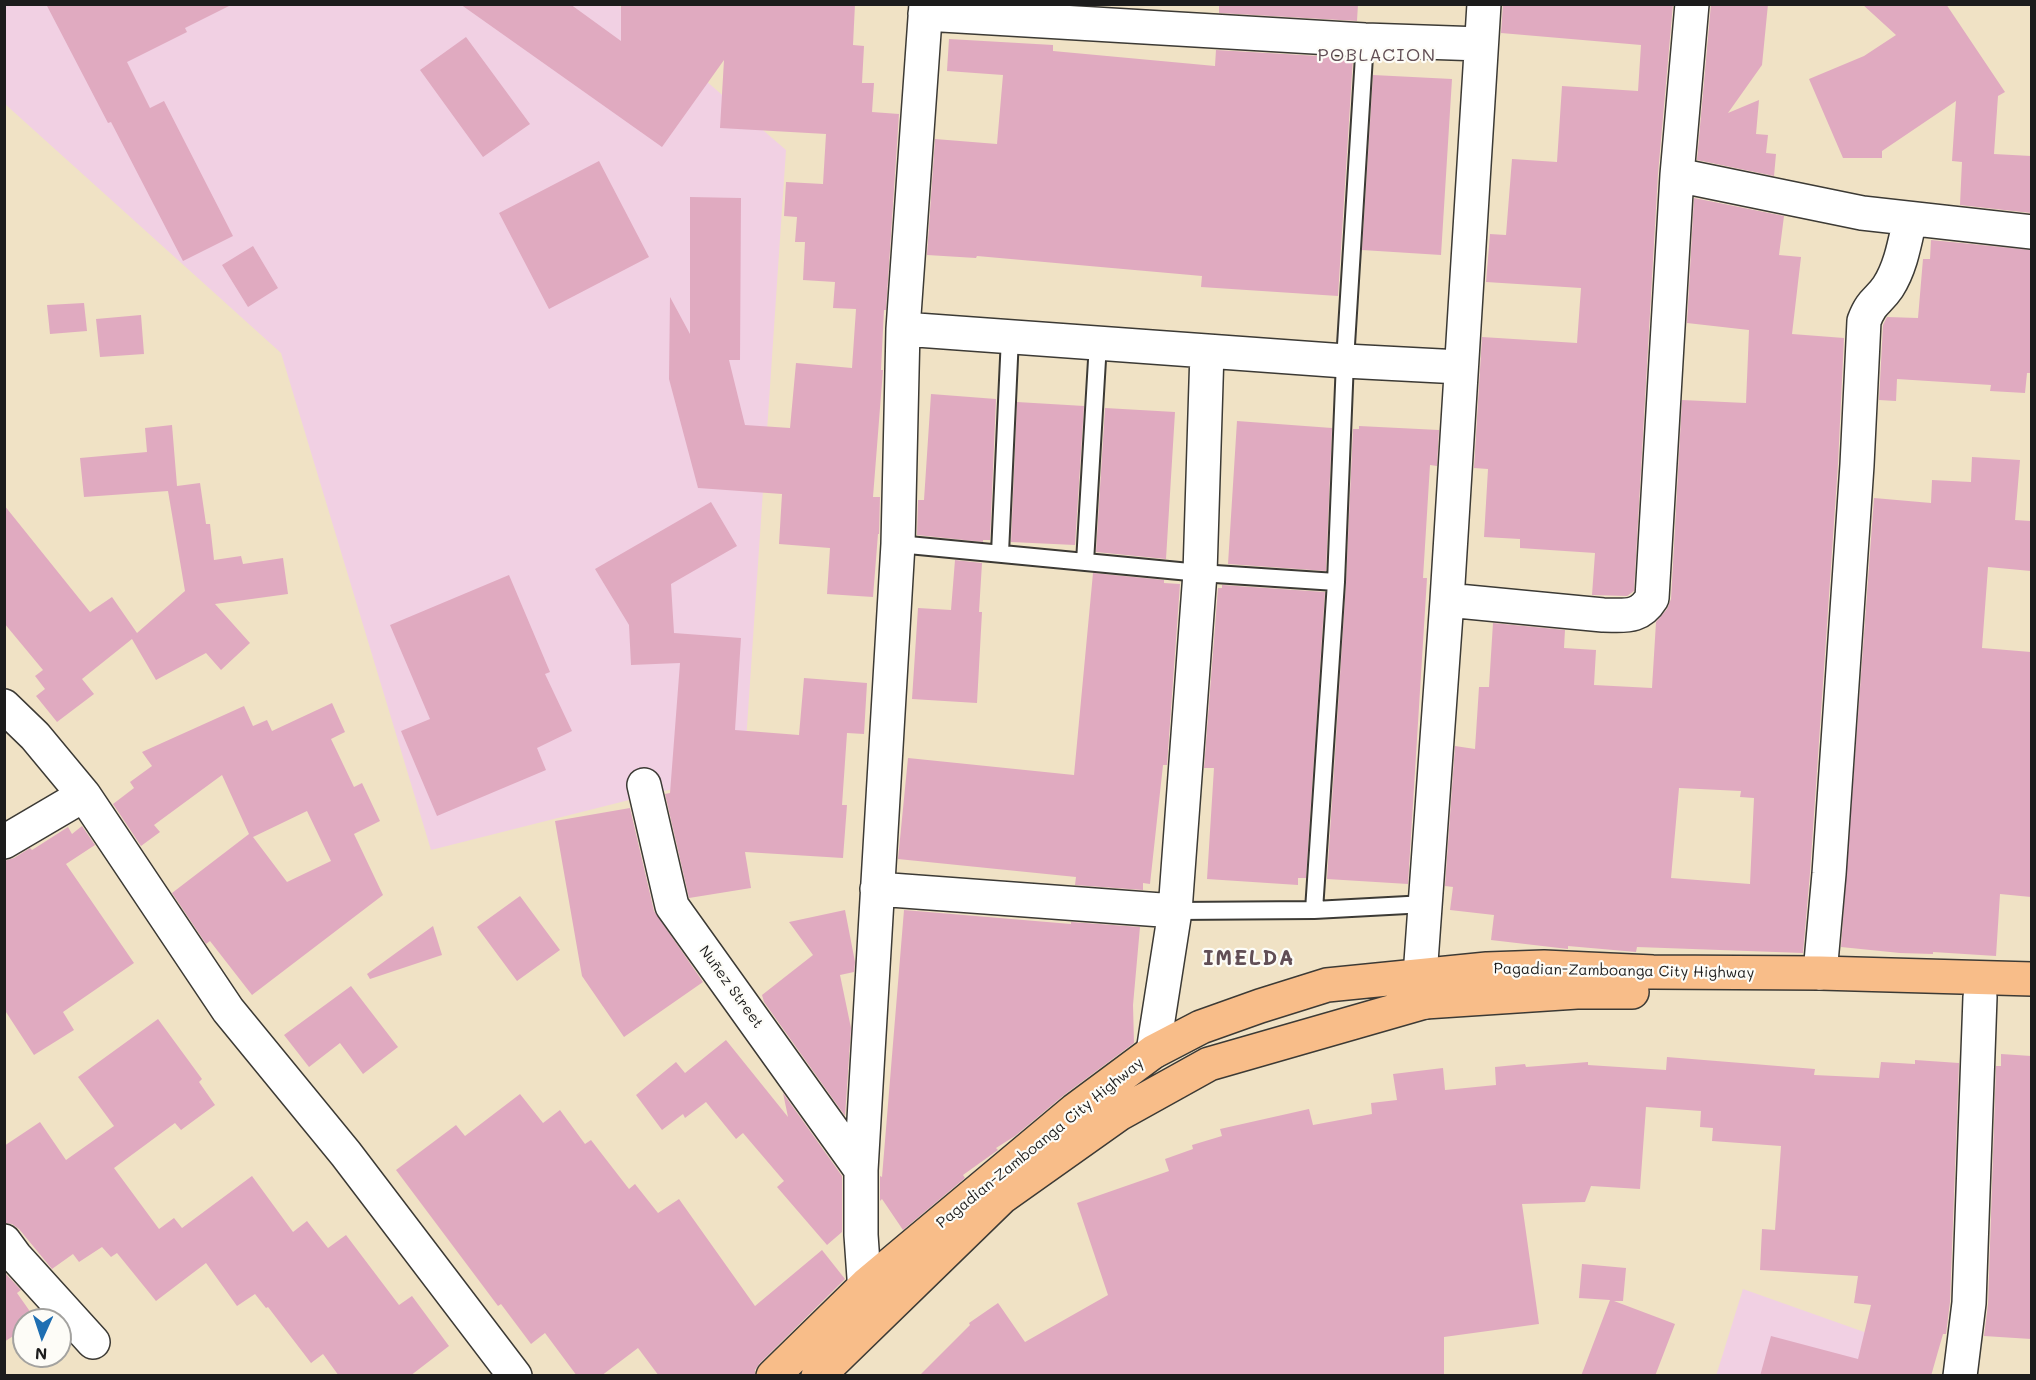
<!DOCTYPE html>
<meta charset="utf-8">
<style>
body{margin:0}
#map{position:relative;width:2036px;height:1380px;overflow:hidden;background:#f0e2c5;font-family:Mali,sans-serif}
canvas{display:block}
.frame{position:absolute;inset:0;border:6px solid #1c1c1c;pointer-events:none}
.north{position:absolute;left:12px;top:1308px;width:60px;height:60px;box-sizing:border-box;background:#fdfcf7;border:2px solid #a3a29f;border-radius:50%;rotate:183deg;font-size:16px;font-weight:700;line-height:24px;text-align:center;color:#1c1c1c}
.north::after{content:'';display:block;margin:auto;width:21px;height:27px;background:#1f6fb2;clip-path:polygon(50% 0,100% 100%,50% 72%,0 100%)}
</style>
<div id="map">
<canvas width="2036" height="1380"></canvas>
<div class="frame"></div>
<div class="north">N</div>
</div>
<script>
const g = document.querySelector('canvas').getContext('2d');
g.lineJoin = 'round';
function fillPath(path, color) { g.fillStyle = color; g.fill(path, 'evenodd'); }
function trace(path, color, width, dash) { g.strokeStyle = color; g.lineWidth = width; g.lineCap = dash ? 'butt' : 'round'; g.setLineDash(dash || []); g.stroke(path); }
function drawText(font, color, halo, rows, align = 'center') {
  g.font = font + ' Mali,sans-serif'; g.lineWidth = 4.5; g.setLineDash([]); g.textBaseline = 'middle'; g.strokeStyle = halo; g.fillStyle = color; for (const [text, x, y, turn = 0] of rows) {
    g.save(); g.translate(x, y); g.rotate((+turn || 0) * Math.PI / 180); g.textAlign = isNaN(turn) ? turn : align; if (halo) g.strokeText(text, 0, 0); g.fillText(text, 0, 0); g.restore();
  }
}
fillPath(new Path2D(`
 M5,5H618L786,150L744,771L431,850L281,353L5,104Z
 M1743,1289L1929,1355L1923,1375L1716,1376Z`), '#f1d0e3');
fillPath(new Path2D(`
 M46,4H233L185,28L187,32L127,62L150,108L164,101L233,236L183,261L111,122L108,123Z
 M460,4H570L621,41V4H855L853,45L864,46L862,83H874L872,112L899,114L886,310H884L881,370H883L873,497H880L879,534H878L873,597L827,594L830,548L779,544L782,494L698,488L669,379L670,297L690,334V197L741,198L740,360H729L745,425L790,428L796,363L852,368L856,309L833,308L835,282L803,280L805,242H795L797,217L784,216L786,182L823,184L826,134L720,128L724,60L662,147Z
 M1219,4H1358L1357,21L1219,13Z
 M1503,4H1673L1658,174L1634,591L1627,596L1592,595L1595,553L1520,548V539L1484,537L1488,469L1474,468L1482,337L1577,343L1581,288L1486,282L1490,234L1506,235L1512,159L1557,162L1562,86L1638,91L1641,45L1501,33Z
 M1711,4H1768L1762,65L1728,113L1759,100L1756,134L1768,135L1766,153L1776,154L1774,176L1697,160Z
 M1862,4H1946L2005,92L1998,96L1994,154L2031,156V213L1960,205L1962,162L1952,161L1956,101L1882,151V158H1843L1809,79L1864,56L1896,35Z
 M466,37L530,124L483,157L420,70Z
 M949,39L1053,45V51L1215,66L1216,50L1353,58L1338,296L1201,287L1202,276L977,256L976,258L927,255L935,139L997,144L1003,75L947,71Z
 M1373,75L1452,79L1441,255L1362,250Z
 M599,161L649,257L549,309L499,213Z
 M1694,198L1784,216L1779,255L1801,257L1792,334L1844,338L1838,464L1810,873L1803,953L1637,947L1636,952L1568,946V949L1491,940L1494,915L1450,910L1453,887L1445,886L1455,746L1475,749L1479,687H1489L1493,623L1565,630L1564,648L1596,650L1594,685L1652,688L1656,622L1667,609L1671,599L1682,400L1746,403L1749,330L1687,323ZM1679,788L1741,791L1740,797L1754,798L1750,884L1671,878Z
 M1931,240L2031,250V348L2030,373H2027L2025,393L1990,391L1991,385L1897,379L1896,401L1879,400L1883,325L1887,317L1918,318L1923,259H1930Z
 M253,246L278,288L248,307L222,265Z
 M84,303L87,331L50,334L47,305Z
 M141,315L144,354L100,357L96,319Z
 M931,394L996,399L990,540H983V542L917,535L918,500H924Z
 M1017,402L1084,406L1075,545L1011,542Z
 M1105,408L1175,412L1166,559L1096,552Z
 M1237,421L1332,428L1326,571L1228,564Z
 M172,425L177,486L200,483L206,524H210L214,560L241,556L243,564L283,558L288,594L215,604L250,643L221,670L206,653L156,680L132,639L82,679L94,694L57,722L36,696L45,689L35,676L43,670L4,623V505L90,612L112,597L137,633L185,591L168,491L84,497L80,458L147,452L145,428Z
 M1359,426L1439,430L1437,466L1430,465L1423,578H1427L1408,884L1327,879L1346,582L1353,429H1359Z
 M1972,457L2020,460L2015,520L2031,521V571L1988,567L1982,648L2031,652V897L2000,894L1996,956L1933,952V954L1900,953L1841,947L1874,498L1931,503L1932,480L1971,482Z
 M711,502L737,546L671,584L674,633L741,638L735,730L799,735L804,678L867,683L864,734L847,733L842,805H847L843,858L745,852L751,888L689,898L665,794L670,793L680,663L631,665L629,625L595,569Z
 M955,560L982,563L979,612H982L977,703L912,699L918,608L951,610Z
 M1093,573L1164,580V583L1180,584L1167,765H1163L1150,884L1143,883V890L1075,885L1076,877L898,859L908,758L1074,775Z
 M509,575L550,672L545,674L572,731L537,748L546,770L437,816L401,731L430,719L390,625Z
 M1222,585L1325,592L1306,878H1298V885L1207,879L1214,768H1204L1218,588H1222Z
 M332,703L345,732L331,739L354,787L362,783L380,821L354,834L383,895L252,995L210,941L206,944L172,893L249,834L222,775L154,825L160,832L141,846L113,804L134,788L130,782L152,766L142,752L244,706L253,726L267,720L272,731ZM307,811L331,861L287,882L253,837Z
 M630,808L654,911L703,982L624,1037L582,976L555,821Z
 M82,826L95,845L66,864L134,963L63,1012L74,1030L34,1055L4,1009V861L14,858L30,848L32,850L68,827L72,834Z
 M520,896L560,950L517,981L477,927Z
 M845,910L855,962L854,972L840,975L851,1028L845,1116L764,1002L762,995L813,955L789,922Z
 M904,910L1071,924V922L1140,927L1133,1005L1134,1043L1064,1095L1015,1136L996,1148L998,1150L963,1175L965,1178L903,1230L882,1199L880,1201V1176L882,1177Z
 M433,926L442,955L370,979L367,974Z
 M351,986L398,1047L363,1074L340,1043L309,1067L284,1035Z
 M158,1019L202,1079L199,1082L215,1105L181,1130L175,1123L114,1168L159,1229L174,1218L182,1228L252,1176L293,1232L307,1221L328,1248L346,1235L399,1305L412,1296L449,1346L410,1376H339L323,1354L311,1363L268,1307L266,1308L255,1294L237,1306L206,1263L156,1301L117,1253L111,1257L102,1247L79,1262L73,1254L52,1269L19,1229L12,1224L4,1223V1146L40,1122L66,1160L114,1126L78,1077Z
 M726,1040L788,1117L783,1093L842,1176V1232L827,1245L777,1187L784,1181L743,1133L736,1139L706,1102L685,1118L683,1114L662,1130L636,1095L676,1062L685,1073Z
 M2001,1054L2031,1056V1339L1984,1336L1988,1304L1996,1066H2001Z
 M1667,1057L1815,1069L1814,1075L1879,1078L1881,1062L1915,1064V1060L1959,1063L1950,1302L1946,1334H1943L1931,1376H1760L1771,1336L1858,1359L1871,1305L1854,1303L1858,1276L1760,1270L1762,1229L1775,1230L1781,1146L1712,1141L1713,1128L1700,1127L1701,1111L1646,1107L1640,1189L1591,1186L1585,1202L1522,1204L1539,1324L1444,1337V1376H919L970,1325L969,1323L998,1303L1025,1342L1108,1295L1077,1203L1169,1171L1165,1159L1193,1149L1192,1145L1222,1136L1220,1129L1309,1109L1313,1125L1372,1114L1371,1103L1397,1100L1393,1074L1443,1068L1445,1090L1496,1085L1495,1067L1525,1064L1526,1067L1588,1062V1065L1666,1070Z
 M520,1094L543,1123L560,1110L585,1144L591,1140L629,1189L635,1184L658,1213L679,1199L755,1306L822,1250L845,1279L760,1363L755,1370V1376H659L638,1348L601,1376H577L545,1333L531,1344L501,1304L498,1306L396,1170L456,1125L465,1136Z
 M1582,1264L1626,1268L1623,1301H1614L1675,1324L1655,1376H1581L1610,1300L1579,1298Z
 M4,1272L21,1290L17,1293L36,1320H24V1329L4,1342Z`), '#e0aac0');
const lane = new Path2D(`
 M898,544L1200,573L1336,582
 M1000,553L1010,337
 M1085,562L1098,343
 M1314,910L1336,582L1345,361L1365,40
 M1175,911L1314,910L1426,904`);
const street = new Path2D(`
 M925,14L1365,40L1481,44
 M1677,175L1862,213L2032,232
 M903,329L1345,361L1460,367
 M1447,600L1603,615C1625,615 1639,619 1652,598L1677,175L1692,4
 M4,706L35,736L84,795L228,1010L346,1154L515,1376
 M644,785L672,906L861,1170
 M4,842L84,795
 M877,889L1175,911
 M1820,973L1829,874L1857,465L1864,321C1872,300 1878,302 1888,287C1901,267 1905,241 1910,219
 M1425,1002L1420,976L1447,600L1484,4
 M1153,1052L1175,911L1200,573L1207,351
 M4,1241L15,1256L93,1342
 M876,1309L864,1278L861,1235V1170L898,544L903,329L926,4
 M1960,1376L1969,1303L1980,997`);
const highway = new Path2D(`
 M773,1376L866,1285L1075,1110L1153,1052L1201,1027L1260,1006L1327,985L1487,969L1544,967L1653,972L1820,973L2032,979
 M818,1376L1002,1197L1119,1114L1209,1064L1425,1002L1577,992H1632`);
trace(lane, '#3c3a35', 20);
trace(street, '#3c3a35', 36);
trace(highway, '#3c3a35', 36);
trace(lane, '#fff', 16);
trace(street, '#fff', 33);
trace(highway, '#f8bd89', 33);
drawText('15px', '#1c1c1c', '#fdfcf7', [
 ["Pagadian-Zamboanga City Highway",1624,971,1],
 ["Nuñez Street",731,987,54],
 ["Pagadian-Zamboanga City Highway",1040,1143,-39]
]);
g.letterSpacing = '1.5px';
drawText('18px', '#614e55', '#fdfcf7', [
 ["POBLACION",1377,55]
]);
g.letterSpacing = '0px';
g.letterSpacing = '1.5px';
drawText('bold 21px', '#614e55', '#fdfcf7', [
 ["IMELDA",1249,959]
]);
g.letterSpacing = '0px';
</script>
